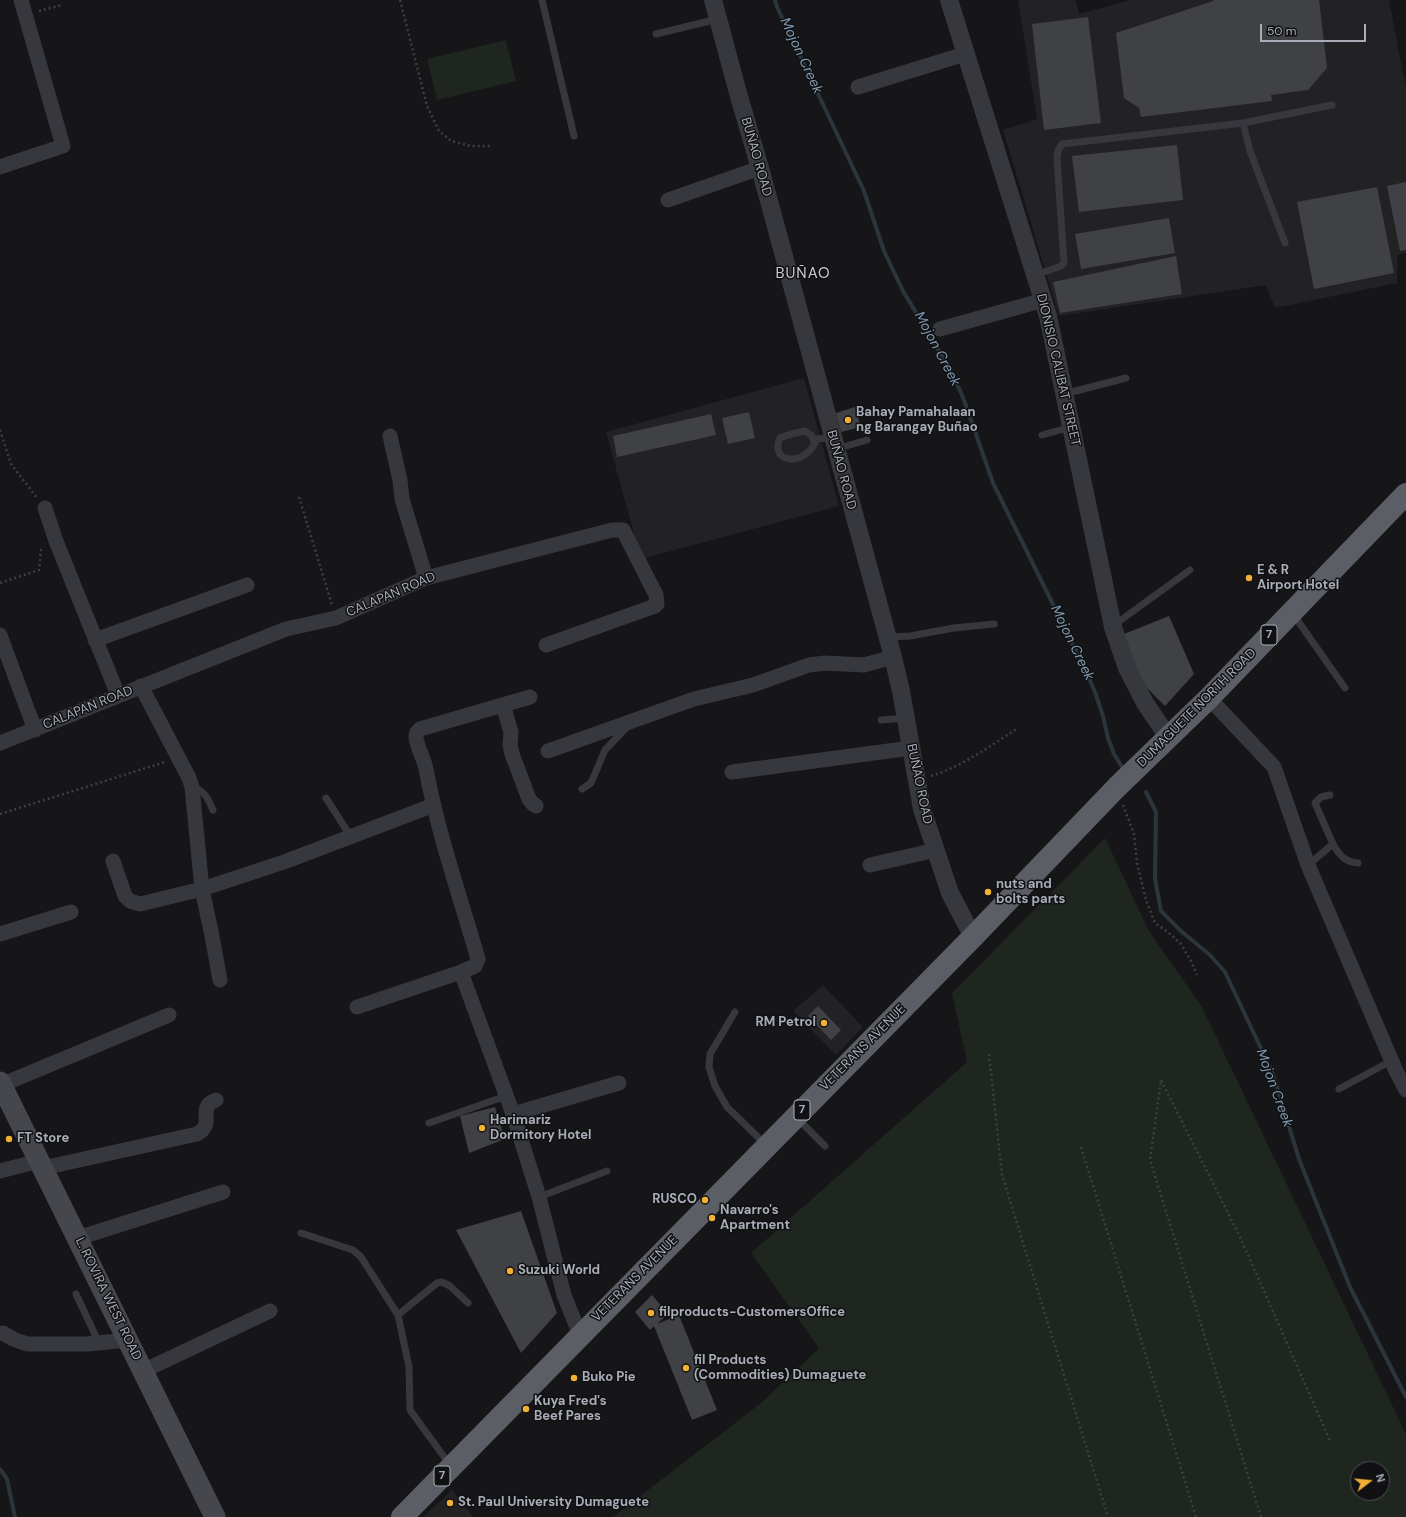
<!DOCTYPE html>
<meta charset="utf-8">
<style>
body{margin:0}
#map{position:relative;width:1406px;height:1517px;overflow:hidden;background:#161618;font-family:"DM Sans",sans-serif}
canvas{display:block}
.north{position:absolute;left:1350px;top:1461px;width:40px;height:40px;box-sizing:border-box;background:#111113;border:1px solid #4d4f55;border-radius:50%;rotate:74deg;font-size:11px;font-weight:700;line-height:16px;text-align:center;color:#a8adb8}
.north::after{content:'';display:block;margin:auto;width:14px;height:18px;background:#f2b134;clip-path:polygon(50% 0,100% 100%,50% 72%,0 100%)}
.scale{position:absolute;left:1260px;top:24px;width:106px;height:18px;box-sizing:border-box;border:2px solid #a8adb8;border-top:0;padding-left:5px;font-size:12px;line-height:14px;white-space:nowrap;color:#a8adb8;-webkit-text-stroke:3px #111113;paint-order:stroke}
</style>
<div id="map">
<canvas width="1406" height="1517"></canvas>
<div class="north">N</div>
<div class="scale">50 m</div>
</div>
<script>
const g = document.querySelector('canvas').getContext('2d');
g.lineJoin = 'round';
function fillPath(path, color) { g.fillStyle = color; g.fill(path, 'evenodd'); }
function trace(path, color, width, dash) { g.strokeStyle = color; g.lineWidth = width; g.lineCap = dash ? 'butt' : 'round'; g.setLineDash(dash || []); g.stroke(path); }
function drawText(font, color, halo, rows, align = 'center') {
  g.font = font + ' "DM Sans",sans-serif'; g.lineWidth = 3; g.setLineDash([]); g.textBaseline = 'middle'; g.strokeStyle = halo; g.fillStyle = color; for (const [text, x, y, turn = 0] of rows) {
    g.save(); g.translate(x, y); g.rotate((+turn || 0) * Math.PI / 180); g.textAlign = isNaN(turn) ? turn : align; if (halo) g.strokeText(text, 0, 0); g.fillText(text, 0, 0); g.restore();
  }
}
fillPath(new Path2D(`
 M1018,0H1076L1079,14L1131,0H1389L1406,88V253L1397,255V283L1275,308L1266,285L1059,316L1003,130L1037,119Z
 M804,378L839,506L641,559L606,432Z
 M823,985L863,1027L836,1055L793,1011Z
 M452,1490L473,1517H423Z`), '#222225');
fillPath(new Path2D(`
 M506,40L516,81L437,100L427,59Z
 M1105,838L1149,931L1202,1007L1406,1434V1517H613L761,1403L819,1348L751,1253L967,1062L952,993ZM1358,1469H1382V1493H1358Z`), '#1e261f');
trace(new Path2D(`
 M775,0L777,7L864,191L884,251L903,291L932,339L955,379L964,400L993,483L1084,667L1095,692L1103,716L1108,738L1114,754L1122,767
 M1146,792L1156,812L1155,879L1161,911L1181,931L1210,955L1225,972L1273,1074L1299,1159L1350,1287L1406,1397
 M0,1469L7,1479L15,1517`), '#2c353c', 4);
fillPath(new Path2D(`
 M1213,0H1319L1327,68L1308,90L1271,95L1272,101L1141,117L1139,108L1124,98L1116,33L1213,1Z
 M1088,17L1101,123L1044,130L1032,24Z
 M1177,145L1183,200L1079,212L1072,156Z
 M1406,182V250L1400,251L1387,186Z
 M1377,187L1394,273L1314,289L1297,202Z
 M1169,218L1175,253L1081,269L1075,234Z
 M1176,256L1182,294L1060,313L1053,282Z
 M855,407L861,427L841,432L836,413Z
 M749,412L755,438L728,444L722,418Z
 M711,414L716,435L617,457L613,436Z
 M1169,616L1194,674L1165,706L1141,682L1124,634Z
 M818,1006L841,1030L831,1040L808,1016Z
 M495,1107L505,1139L469,1153L460,1116Z
 M521,1211L557,1313L521,1353L456,1230Z
 M652,1295L668,1314L657,1324L679,1315L717,1410L692,1420L654,1326L650,1330L635,1312Z`), '#404145');
trace(new Path2D(`
 M400,0L427,106L439,131L451,141L471,146H491
 M39,11L62,5
 M0,430L11,464L37,498
 M299,497L332,605
 M0,583L39,570L41,550L44,548
 M931,776C963,766 990,746 1018,728
 M1123,805L1134,834L1137,863L1146,900L1155,923L1168,932L1181,944L1191,961L1197,975
 M0,814L165,762
 M989,1054L1002,1175L1108,1517
 M1081,1147L1196,1517
 M1261,1517L1150,1160L1161,1080L1240,1237L1331,1443`), '#3d3f44', 2.5, [2, 3]);
trace(new Path2D(`
 M542,0L574,136
 M656,34L718,19
 M1243,123L1332,105
 M1036,275L1061,266L1064,263L1057,158L1058,151L1062,144L1243,123L1250,151L1285,243
 M1064,394L1126,378
 M1042,435L1071,427
 M813,439L815,443C803,467 769,463 780,438L791,434L805,431L811,435L813,439L832,438
 M836,449L867,440
 M1293,614L1345,688
 M1114,625L1190,570
 M889,637L910,636L954,628L994,624
 M881,720L906,718
 M192,787C206,792 207,797 213,810
 M582,789L591,783L605,750L627,727
 M326,798L351,837
 M1333,844C1339,855 1345,862 1358,863
 M1308,865L1333,844L1315,803L1321,797L1330,795
 M735,1012L710,1054L709,1067L715,1086L727,1107L765,1144
 M1339,1089L1391,1061
 M797,1118L825,1146
 M429,1123L506,1096
 M539,1197L607,1171
 M301,1233L353,1250L361,1257L368,1268L398,1315L409,1367L410,1410L450,1465
 M76,1294L99,1343
 M398,1315L437,1283L442,1282L450,1286L468,1303`), '#37383d', 7);
trace(new Path2D(`
 M858,87L965,54
 M0,167L63,146L21,0
 M668,200L760,168
 M940,329L1044,300
 M390,436L400,480L402,499L426,578
 M45,508L56,541L118,695
 M0,635L35,730
 M95,640L247,585
 M141,686L189,778L192,787L202,889L212,936L220,980
 M530,697L420,729C417,731 416,733 416,737C417,748 424,758 426,769C438,834 460,896 478,959L475,966L461,972L513,1114L539,1197L564,1295L580,1335
 M1209,698L1274,767L1308,865L1396,1071L1406,1090
 M503,705L511,732L510,745L512,754L529,799L533,804L536,806
 M0,743L286,629L336,618L426,578L612,530H623L656,595L657,604L655,606L546,645
 M548,751L694,699L753,685L809,665L825,663L864,665L893,657
 M732,772L911,748
 M113,861L125,896L130,901L140,904L202,889L284,862L434,805
 M870,865L936,850
 M0,934L71,912
 M357,1007L461,972
 M1,1085L169,1015
 M513,1114L619,1083
 M43,1168L197,1134C217,1123 195,1108 216,1100
 M0,1171L39,1161
 M78,1238L223,1192
 M3,1333L13,1339L27,1344H87L128,1340
 M143,1371L270,1311`), '#37383d', 15);
trace(new Path2D(`
 M713,0L738,93L760,168L893,657L901,691L922,809L950,893L973,937
 M949,0L1048,316L1113,627L1127,668L1145,703L1168,737`), '#37383d', 18);
trace(new Path2D(`
 M0,1082L215,1517`), '#45474d', 21);
trace(new Path2D(`
 M402,1517L973,937L1117,787L1209,698L1406,494`), '#5b5e65', 22);
for (const [x, y, r, color] of [
 [848,420,4,"#f2b134"],
 [1249,578,4,"#f2b134"],
 [988,892,4,"#f2b134"],
 [824,1023,4,"#f2b134"],
 [482,1128,4,"#f2b134"],
 [9,1139,4,"#f2b134"],
 [705,1200,4,"#f2b134"],
 [712,1218,4,"#f2b134"],
 [510,1271,4,"#f2b134"],
 [651,1313,4,"#f2b134"],
 [686,1368,4,"#f2b134"],
 [574,1378,4,"#f2b134"],
 [526,1409,4,"#f2b134"],
 [450,1503,4,"#f2b134"]
]) { const dot = new Path2D(); dot.arc(x, y, r, 0, 2 * Math.PI); g.fillStyle = color; g.fill(dot); trace(dot, '#111113', 1.5); }
for (const [x, y, w] of [
 [1269,635,16],
 [802,1110,16],
 [442,1476,16]
]) { const box = new Path2D(); box.roundRect(x - w / 2, y - 10, w, 20, 3); g.fillStyle = '#111113'; g.fill(box); trace(box, '#a8adb8', 1); }
drawText('bold 12px', '#a8adb8', null, [
 ["7",1269,635],
 ["7",802,1110],
 ["7",442,1476]
]);
drawText('13px', '#a8adb8', '#111113', [
 ["BUÑAO ROAD",756,157,74],
 ["DIONISIO CALIBAT STREET",1058,370,77],
 ["BUÑAO ROAD",841,470,75],
 ["CALAPAN ROAD",391,595,-23],
 ["CALAPAN ROAD",88,708,-22],
 ["DUMAGUETE NORTH ROAD",1197,708,-45],
 ["BUÑAO ROAD",919,784,78],
 ["VETERANS AVENUE",863,1048,-45],
 ["VETERANS AVENUE",635,1279,-45],
 ["L. ROVIRA WEST ROAD",108,1299,64]
]);
drawText('bold 13px', '#a8adb8', '#111113', [
 ["Bahay Pamahalaan",856,413],
 ["ng Barangay Buñao",856,428],
 ["E & R",1257,571],
 ["Airport Hotel",1257,586],
 ["nuts and",996,885],
 ["bolts parts",996,900],
 ["RM Petrol",816,1023,"right"],
 ["Harimariz",490,1121],
 ["Dormitory Hotel",490,1136],
 ["FT Store",17,1139],
 ["RUSCO",697,1200,"right"],
 ["Navarro's",720,1211],
 ["Apartment",720,1226],
 ["Suzuki World",518,1271],
 ["filproducts-CustomersOffice",659,1313],
 ["fil Products",694,1361],
 ["(Commodities) Dumaguete",694,1376],
 ["Buko Pie",582,1378],
 ["Kuya Fred's",534,1402],
 ["Beef Pares",534,1417],
 ["St. Paul University Dumaguete",458,1503]
], 'left');
drawText('italic 14px', '#7f9bb3', '#111113', [
 ["Mojon Creek",801,56,65],
 ["Mojon Creek",937,349,62],
 ["Mojon Creek",1072,643,64],
 ["Mojon Creek",1274,1088,70]
]);
g.letterSpacing = '1px';
drawText('15px', '#c9ccd4', '#111113', [
 ["BUÑAO",803,274]
]);
g.letterSpacing = '0px';
</script>
